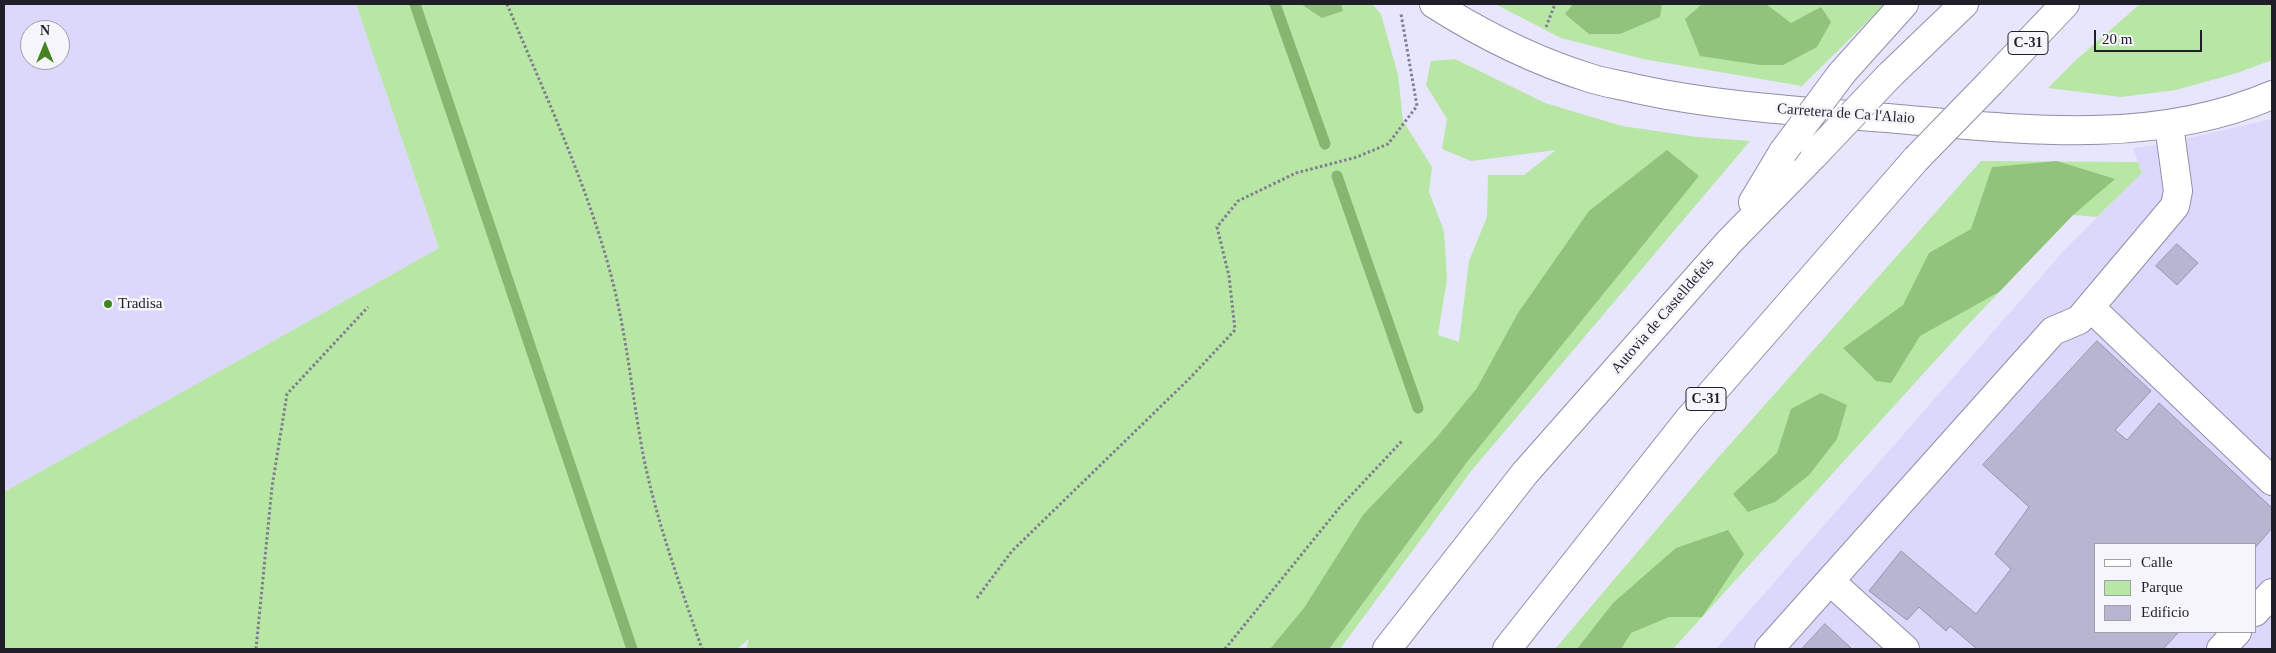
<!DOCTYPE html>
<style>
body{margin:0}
#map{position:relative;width:2276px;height:653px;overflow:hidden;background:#e7e6fd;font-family:"Times New Roman",serif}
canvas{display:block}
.frame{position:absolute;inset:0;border:5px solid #1f1e29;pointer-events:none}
.legend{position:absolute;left:2094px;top:543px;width:162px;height:90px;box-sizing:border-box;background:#f5f5fb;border:1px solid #9f9fa7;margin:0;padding:6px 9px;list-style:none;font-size:15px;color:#1f1e29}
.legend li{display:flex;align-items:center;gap:10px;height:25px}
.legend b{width:25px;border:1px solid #9f9fa7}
.north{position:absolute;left:20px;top:20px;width:50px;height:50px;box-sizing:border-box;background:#f5f5fb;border:1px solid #9f9fa7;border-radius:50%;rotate:0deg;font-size:14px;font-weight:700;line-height:20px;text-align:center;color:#1f1e29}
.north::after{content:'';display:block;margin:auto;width:18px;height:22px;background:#458321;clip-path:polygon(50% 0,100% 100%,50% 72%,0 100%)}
.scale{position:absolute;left:2094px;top:30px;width:108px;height:22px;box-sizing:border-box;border:2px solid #1f1e29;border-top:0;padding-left:6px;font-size:15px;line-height:18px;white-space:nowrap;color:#1f1e29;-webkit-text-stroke:4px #f5f5fb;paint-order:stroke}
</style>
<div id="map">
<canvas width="2276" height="653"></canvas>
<div class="frame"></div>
<ul class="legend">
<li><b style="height:6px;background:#fff"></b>Calle</li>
<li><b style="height:14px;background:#b8e6a4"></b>Parque</li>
<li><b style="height:14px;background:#b7b5d0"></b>Edificio</li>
</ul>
<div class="north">N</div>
<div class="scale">20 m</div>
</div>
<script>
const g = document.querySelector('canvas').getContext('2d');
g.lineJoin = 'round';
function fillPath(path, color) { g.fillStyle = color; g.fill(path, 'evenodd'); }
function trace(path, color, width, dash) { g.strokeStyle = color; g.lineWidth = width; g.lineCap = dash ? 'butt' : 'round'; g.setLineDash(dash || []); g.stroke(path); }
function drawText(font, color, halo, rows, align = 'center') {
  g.font = font + ' "Times New Roman",serif'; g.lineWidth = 5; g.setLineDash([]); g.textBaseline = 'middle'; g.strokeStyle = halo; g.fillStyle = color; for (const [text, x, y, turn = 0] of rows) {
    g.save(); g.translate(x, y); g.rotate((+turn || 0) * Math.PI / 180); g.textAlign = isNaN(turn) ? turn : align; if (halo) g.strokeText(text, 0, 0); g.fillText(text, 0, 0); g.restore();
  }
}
fillPath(new Path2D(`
 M4,4H356L439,248L4,492ZM30,30H60V60H30Z
 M2272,119V649H1716L2068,246L2142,173L2133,148L2163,144ZM2095,544H2255V632H2095Z`), '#dbd8fc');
fillPath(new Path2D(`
 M356,4H1372L1381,14L1398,75L1403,121L1432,167L1429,192L1444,231L1447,279L1438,335L1459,342L1469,261L1487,217L1488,175H1524L1556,150L1471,161L1442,149L1447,119L1426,85L1431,61L1455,59L1545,103L1622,126L1697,137L1750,141L1472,470L1340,649H746L749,639L737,649H4V492L439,248Z
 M1495,4H1885L1802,86L1643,59L1561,38Z
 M2140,4H2272V60L2237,73L2176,90L2121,97L2048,88L2076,60Z
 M1981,161L2138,162L2142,173L2097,217L2073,215L1963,330L1673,649H1555L1709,468Z`), '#b8e6a4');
fillPath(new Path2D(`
 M1301,4H1341L1343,11L1322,18Z
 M1573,4H1662L1660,17L1620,34H1589L1565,14Z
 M1702,4H1766L1791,23L1821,7L1831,22L1817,47L1783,65H1760L1700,56L1685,19Z
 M1667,150L1699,176L1467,462L1329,649H1270L1304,608L1363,515L1437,437L1477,388L1518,313L1589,211Z
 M2057,161L2115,179L2073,215L1999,292L1920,336L1891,383L1876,381L1843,348L1903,305L1929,253L1971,229L1992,167Z
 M1821,393L1847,405L1837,439L1809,475L1775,502L1748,512L1733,494L1777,453L1791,409Z
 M1728,530L1744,554L1702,617H1669L1631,633L1621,649H1577L1613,603L1676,548Z`), '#91c37c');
trace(new Path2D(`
 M415,4L632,649
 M1275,4L1325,144
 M1337,176L1418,408`), '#86b670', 11);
const building = new Path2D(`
 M2177,244L2198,263L2177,285L2156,266Z
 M2097,341L2151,391L2115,430L2127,440L2159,403L2272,508V528L2255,548V544H2095V632H2179L2163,649H1977L1950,626L1946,631L1919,607L1907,620L1869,591L1901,551L1976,614L2011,569L1995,554L2029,507L1983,465Z
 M1825,624L1852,649H1802Z`);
fillPath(building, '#b7b5d0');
trace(building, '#9795b0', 1);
const minor = new Path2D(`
 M1434,4C1483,35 1535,61 1590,78C1605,83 1622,85 1637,89C1711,105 1786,110 1861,116C1998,126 2142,151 2272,95
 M2090,307L2272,481
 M1830,581L1905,649
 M2255,612L2272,593
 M1769,649L2053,331L2079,320L2175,206L2178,191L2169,125
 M2221,649L2237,632`);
const highway = new Path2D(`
 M1842,73L1904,4
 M1889,76L1964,4
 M1991,82L2065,4
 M1753,202L1783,152
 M1387,649L1525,473L1729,242L1815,154
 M1507,649L1689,419L1916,159`);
trace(minor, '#908ea9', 30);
trace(highway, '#908ea9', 30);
trace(new Path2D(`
 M507,4C545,95 587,183 612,279C627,337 632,395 643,454C656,520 680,585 702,649
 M1546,27L1555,4
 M977,598L1012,551L1190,378L1235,330L1229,276L1217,227L1238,201L1296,173L1357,157L1388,144L1417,106L1401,14
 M256,649L272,487L287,394L368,307
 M1225,649L1340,507L1402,441`), '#7f7e8f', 3, [2.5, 2.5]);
trace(minor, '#fff', 28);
trace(highway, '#fff', 28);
const highwayBridge = new Path2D(`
 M1783,152L1842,73
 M1815,154L1889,76
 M1916,159L1991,82`);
trace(highwayBridge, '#908ea9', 30, []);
trace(highwayBridge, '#fff', 28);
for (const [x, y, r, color] of [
 [108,304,5,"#458321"]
]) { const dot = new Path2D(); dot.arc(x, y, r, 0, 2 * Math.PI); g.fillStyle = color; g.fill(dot); trace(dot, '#f5f5fb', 2); }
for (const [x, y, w] of [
 [2028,43,40],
 [1706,399,40]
]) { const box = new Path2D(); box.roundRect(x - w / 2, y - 11.5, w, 23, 4); g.fillStyle = '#f5f5fb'; g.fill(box); trace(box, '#1f1e29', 1); }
drawText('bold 14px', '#1f1e29', null, [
 ["C-31",2028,43],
 ["C-31",1706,399]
]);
drawText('15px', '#1f1e29', '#f5f5fb', [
 ["Carretera de Ca l'Alaio",1846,114,4],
 ["Autovia de Castelldefels",1663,316,-49]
]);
drawText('15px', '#1f1e29', '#f5f5fb', [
 ["Tradisa",118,304]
], 'left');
</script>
